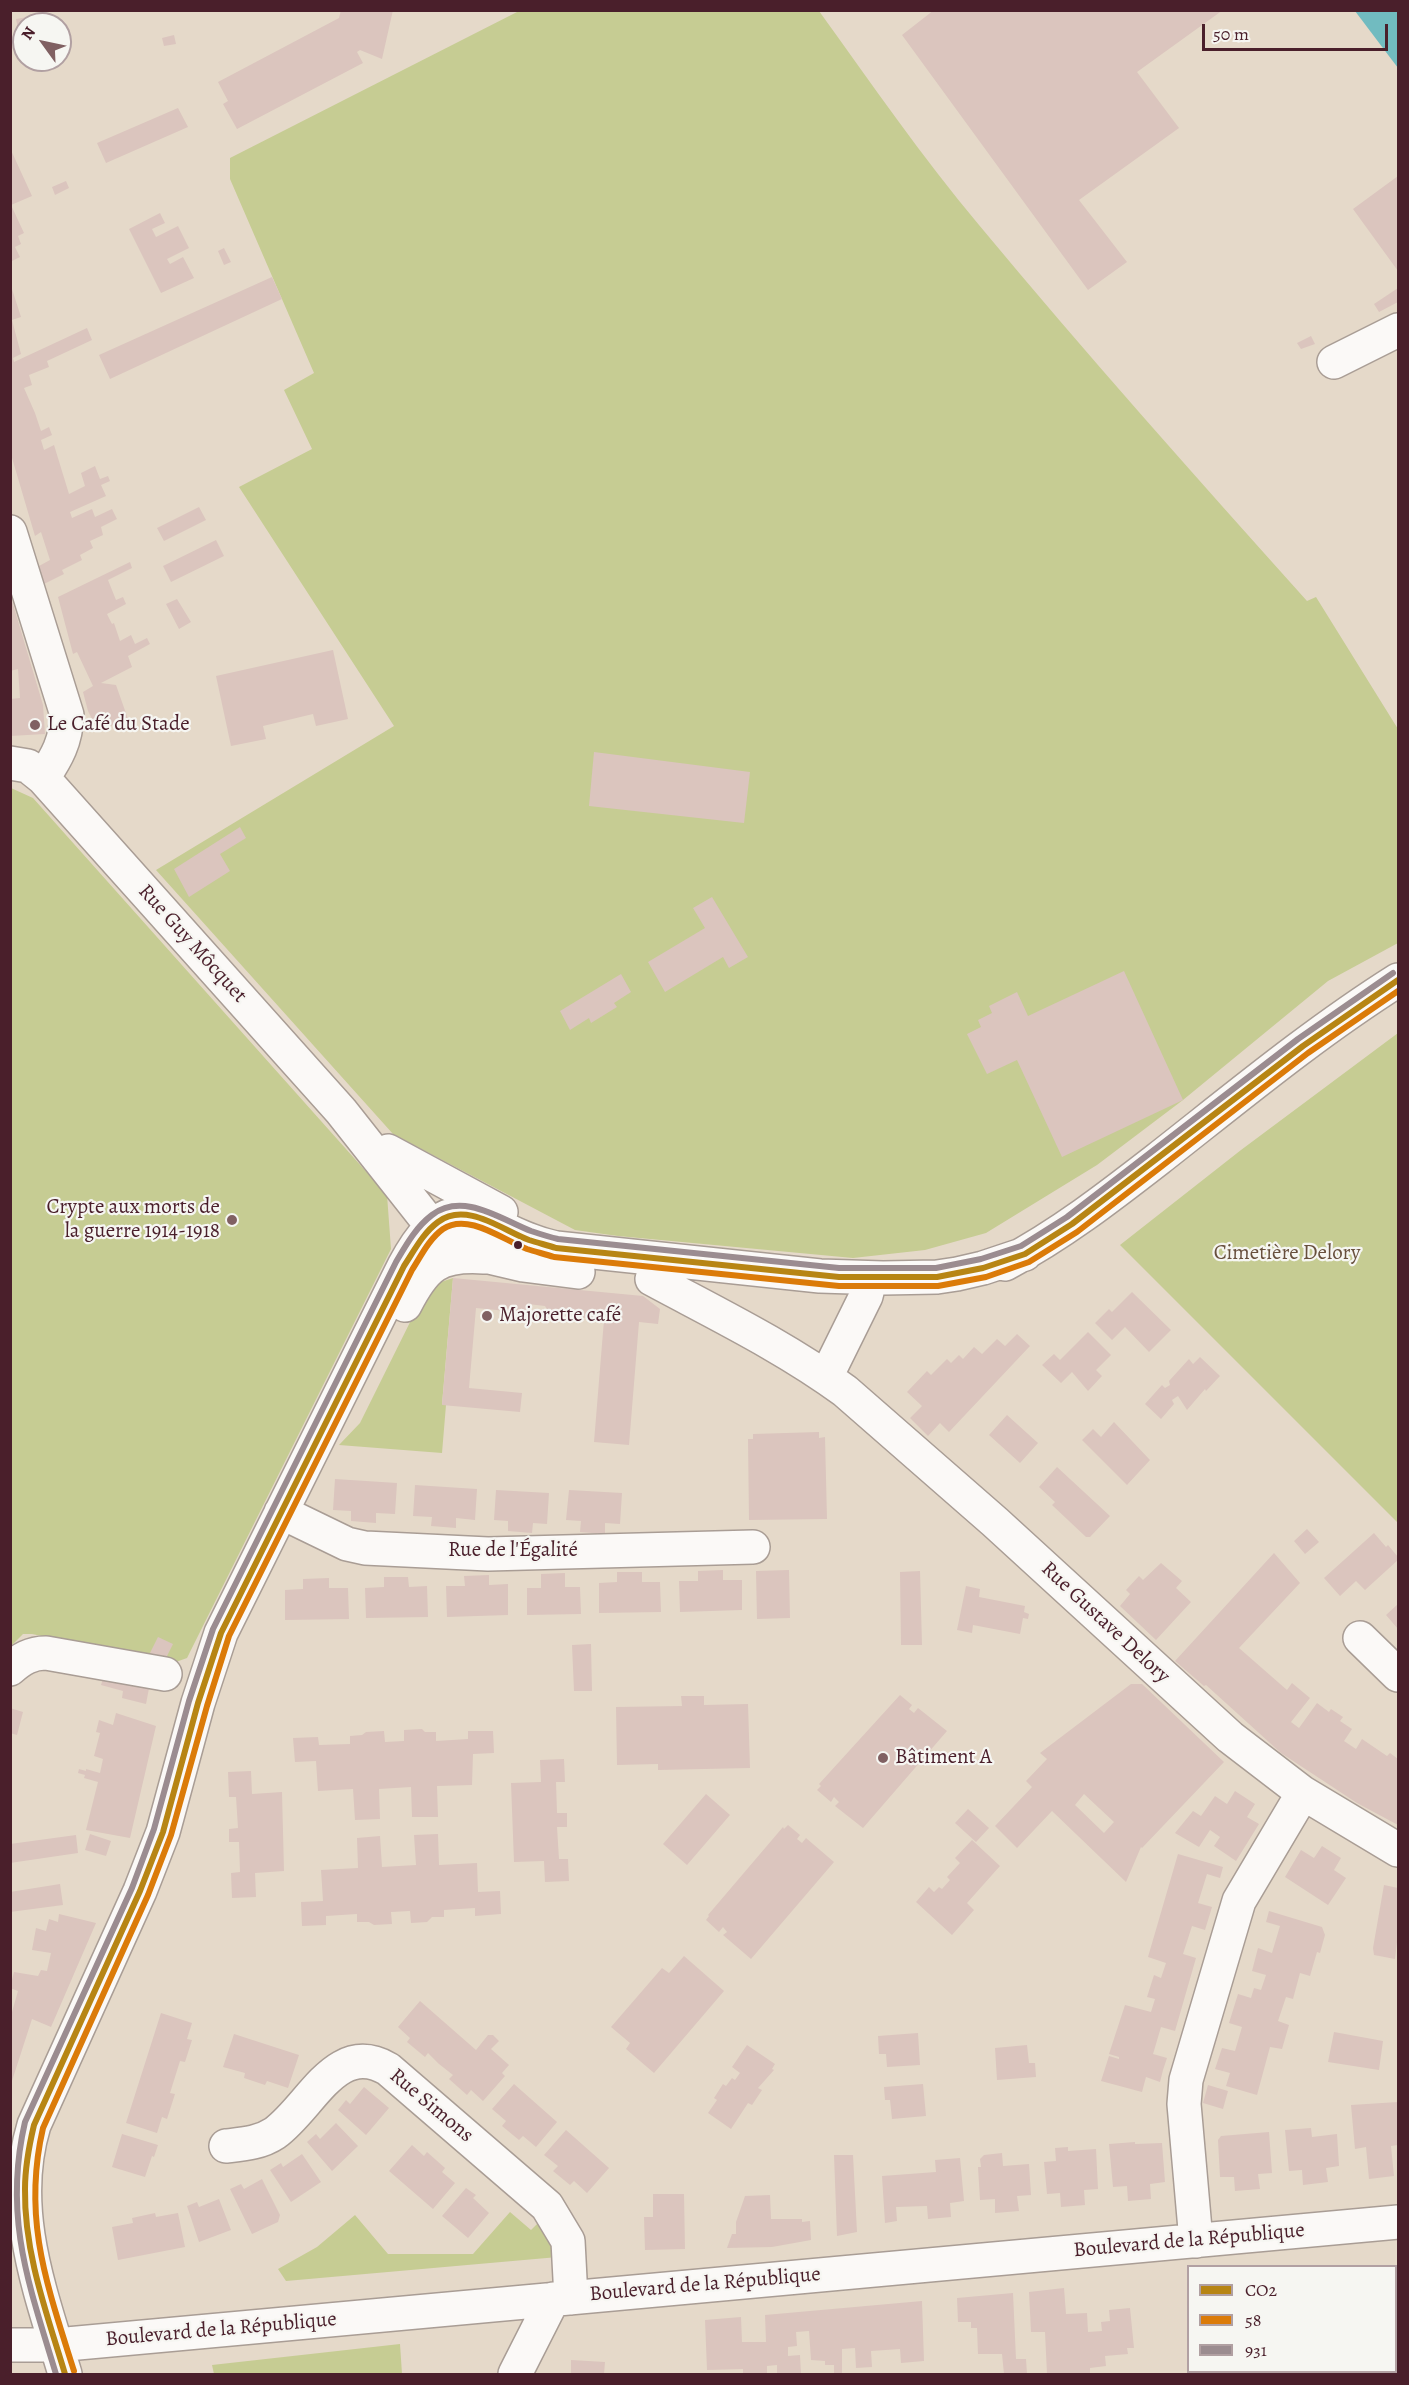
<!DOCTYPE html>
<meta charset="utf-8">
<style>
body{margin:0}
#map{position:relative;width:1409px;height:2385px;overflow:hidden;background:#e5d9c9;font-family:Alegreya,serif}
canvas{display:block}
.frame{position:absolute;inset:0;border:12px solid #4a1f2b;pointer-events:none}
.legend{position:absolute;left:1187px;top:2265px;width:210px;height:108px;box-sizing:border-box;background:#f6f6f2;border:2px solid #b1a0a2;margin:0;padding:8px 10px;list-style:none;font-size:18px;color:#4a1f2b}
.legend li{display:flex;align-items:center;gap:12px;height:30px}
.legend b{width:30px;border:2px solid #b1a0a2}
.north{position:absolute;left:12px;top:12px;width:60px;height:60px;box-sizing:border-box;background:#f6f6f2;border:2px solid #b1a0a2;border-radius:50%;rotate:303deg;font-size:16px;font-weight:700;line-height:24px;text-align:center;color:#4a1f2b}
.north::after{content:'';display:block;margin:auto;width:21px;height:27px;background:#806062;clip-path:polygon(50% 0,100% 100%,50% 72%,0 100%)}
.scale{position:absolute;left:1202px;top:24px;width:186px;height:27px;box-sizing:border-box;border:3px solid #4a1f2b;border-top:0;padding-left:8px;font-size:18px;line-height:21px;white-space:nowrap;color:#4a1f2b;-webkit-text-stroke:4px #f6f6f2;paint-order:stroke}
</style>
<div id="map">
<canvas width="1409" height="2385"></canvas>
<div class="frame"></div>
<ul class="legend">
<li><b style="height:8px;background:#b78514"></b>CO2</li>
<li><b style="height:8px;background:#db7b09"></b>58</li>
<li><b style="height:8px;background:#9b8c90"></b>931</li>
</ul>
<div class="north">N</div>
<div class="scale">50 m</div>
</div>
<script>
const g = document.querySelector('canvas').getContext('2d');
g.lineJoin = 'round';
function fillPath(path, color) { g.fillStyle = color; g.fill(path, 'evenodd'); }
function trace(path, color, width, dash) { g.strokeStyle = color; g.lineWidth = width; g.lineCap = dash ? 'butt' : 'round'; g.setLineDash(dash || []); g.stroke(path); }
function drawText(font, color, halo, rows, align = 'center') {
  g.font = font + ' Alegreya,serif'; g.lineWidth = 4.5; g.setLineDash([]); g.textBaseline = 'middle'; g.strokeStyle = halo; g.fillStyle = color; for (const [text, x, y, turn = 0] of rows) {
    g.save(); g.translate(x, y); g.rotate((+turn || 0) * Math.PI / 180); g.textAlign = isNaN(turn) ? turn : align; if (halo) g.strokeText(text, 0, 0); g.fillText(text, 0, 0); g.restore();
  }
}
fillPath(new Path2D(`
 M519,11H819C871,83 922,157 979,225C1085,353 1196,477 1307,601L1316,597L1398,729V943L1328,981L1183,1100L1097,1165L986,1233L925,1250L853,1258L618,1236L575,1230L393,1134L156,870L394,726L239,487L312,449L284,390L314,373L230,179V158Z
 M11,788L33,798L387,1195L391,1249L187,1658L173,1663L32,1634H23L11,1646Z
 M1398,1033V1523L1120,1245L1241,1150Z
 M453,1278L442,1404L446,1405L442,1453L339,1445L360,1423L425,1292L438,1283Z
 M510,2212L531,2230L543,2218L558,2257L286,2281L278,2269L317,2247L355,2215L388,2254H473Z
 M400,2344L402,2374H214L212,2365Z`), '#c6cc93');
fillPath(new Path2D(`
 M1355,11H1398V68Z`), '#71bbc0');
fillPath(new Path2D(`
 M341,10H393L382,59L360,50L357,52L363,63L237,129L223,104L228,101L218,82L339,18Z
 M934,10H1223L1137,72L1179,128L1079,200L1127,262L1088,290L902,35Z
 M33,16L34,24H24V28L18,29L16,19Z
 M174,35L176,44L164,46L162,38Z
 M178,108L188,127L106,163L97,143Z
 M10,148L32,196L11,205L24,233L18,236L21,244L15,247L20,257L10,262Z
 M1398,176V271L1353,209Z
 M66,181L69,188L55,195L52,187Z
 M160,213L165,223L152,229L156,237L178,226L189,248L167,259L170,264L183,257L194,278L161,293L129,229Z
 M224,248L231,262L224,265L218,251Z
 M272,277L282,299L110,379L99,355Z
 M11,286L21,317L12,320L21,354L13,358L14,362L87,328L92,340L47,361L49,367L29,375L32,385L24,388L35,413L41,431L49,427L52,435L41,440L44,450L54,445L69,494L85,486L81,473L95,466L100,479L108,476L110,481L101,485L106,496L70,512L72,518L92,509L95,517L112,509L117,519L101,527L103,535L90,541L93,548L80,555L82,560L62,570L64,574L44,584L39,566L50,560L41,532L35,536L10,451Z
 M1398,288V302L1379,312L1374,304Z
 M1311,336L1315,344L1301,349L1297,343Z
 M199,507L206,520L164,541L157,528Z
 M216,540L224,556L171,582L163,566Z
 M130,562L132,568L108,580L116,600L123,597L126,604L107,614L112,624L114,623L120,641L131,635L135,644L147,638L150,644L128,656L132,667L101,683L116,685L128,719L98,731L88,711L83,692L93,686L77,652L73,654L58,597Z
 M10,594L43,705L45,734L10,736V699L20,698L18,669L10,671Z
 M177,599L191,622L179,629L166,604Z
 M333,650L348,719L316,726L313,714L263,726L266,739L231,746L216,676Z
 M594,752L750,772L744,823L589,806Z
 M240,827L246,838L220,854L230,871L189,897L174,869Z
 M712,897L748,957L729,968L723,957L665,992L648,962L705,928L693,908Z
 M1124,971L1183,1100L1062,1157L1017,1060L987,1074L967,1034L981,1027L978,1020L992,1013L989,1006L1017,992L1028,1016Z
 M621,974L631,992L614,1003L617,1007L591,1023L589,1018L570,1030L560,1011Z
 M453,1278L643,1296L660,1309L658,1324L639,1322L629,1445L594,1442L604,1320L550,1314L545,1306L528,1304L527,1313L476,1308L469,1388L522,1393L520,1412L442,1405Z
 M1132,1292L1171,1330L1149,1352L1125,1327L1112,1340L1095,1323L1109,1309L1112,1312Z
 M1088,1332L1111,1355L1096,1370L1102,1376L1088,1391L1072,1372L1061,1383L1042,1365L1054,1354L1060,1360Z
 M1017,1334L1030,1346L949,1432L940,1423L928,1436L910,1418L922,1406L907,1392L927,1371L931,1375L947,1359L951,1363L959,1355L963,1359L974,1347L982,1354L997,1339L1005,1346Z
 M1200,1357L1220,1376L1206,1391L1205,1389L1187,1410L1178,1396L1172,1400L1174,1404L1161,1419L1145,1404L1162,1385L1165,1388L1170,1385L1169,1381L1189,1359L1193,1364Z
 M1007,1415L1038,1443L1020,1463L989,1435Z
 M1114,1422L1150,1460L1127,1485L1082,1440L1093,1429L1101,1437Z
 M819,1432V1438L825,1437L827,1519L749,1520L748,1439H753V1434Z
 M1057,1467L1110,1516L1090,1537H1086L1052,1505L1055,1502L1039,1487Z
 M335,1479L397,1483L395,1514L376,1513V1523L351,1521V1511L333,1510Z
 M415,1485L477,1489L475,1520L456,1518V1528L431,1526L432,1517L413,1516Z
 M496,1490L549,1493L547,1524L533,1523L532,1533L508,1531V1521L494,1520Z
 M569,1490L622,1493L620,1524L605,1523V1534L580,1532L581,1521L566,1520Z
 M1307,1529L1319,1542L1305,1554L1294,1541Z
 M1374,1533L1386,1547L1388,1545L1398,1557V1560L1365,1590L1356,1581L1340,1596L1324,1578Z
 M1274,1553L1300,1583L1239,1648L1287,1690L1292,1683L1310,1698L1291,1722L1299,1728L1317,1703L1329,1712L1331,1709L1343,1717L1340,1721L1352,1729L1344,1741L1356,1749L1362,1739L1387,1756L1390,1753L1398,1759V1825L1357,1803L1281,1753L1206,1685L1204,1686L1175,1661Z
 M1161,1563L1182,1581L1176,1588L1191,1602L1156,1640L1120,1606L1130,1594L1126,1590L1139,1576L1143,1580Z
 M723,1570V1580H742V1610L680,1612L679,1581H698V1571Z
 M789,1570L790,1618L757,1619L756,1571Z
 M920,1571L922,1645H901L900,1572Z
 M617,1572H642V1582H660L661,1612L599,1613V1583L617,1582Z
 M565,1573V1587H580L581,1614L527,1615V1588H541V1574Z
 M489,1575V1585L508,1584V1615L447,1617L446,1586H465L464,1576Z
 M384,1577H408L409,1587L427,1586L428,1617L366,1618L365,1588L384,1587Z
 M329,1578V1588H348L349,1619L285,1620V1590L303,1589V1579Z
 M966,1586L980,1589L979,1597L1025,1606L1024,1612L1029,1614L1028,1619L1023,1618L1020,1634L973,1625L972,1633L957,1630Z
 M1398,1604V1629L1386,1615Z
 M158,1637L173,1644L165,1660L150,1653Z
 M591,1644L592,1691H574L572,1645Z
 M105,1672L150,1683L146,1704L122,1698L123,1691L101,1685Z
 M1131,1684H1142L1224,1762L1142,1848L1141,1847L1126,1882L1052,1811L1017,1848L995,1826L1032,1787L1026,1781L1047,1759L1040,1753ZM1084,1794L1114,1822L1104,1833L1075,1805Z
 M900,1695L912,1705L909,1709L914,1713L918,1708L947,1731L863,1828L835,1806L839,1802L834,1797L831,1802L817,1790L821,1786L819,1784Z
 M681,1696H704V1705L748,1704L750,1768L658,1770V1764L617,1765L616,1707L682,1706Z
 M10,1708L23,1712L17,1735L10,1733Z
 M116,1713L156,1726L130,1838L86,1830L98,1782L84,1778L85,1775L78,1773L79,1769L86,1771V1769L100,1773L103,1759L94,1756L100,1733L96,1732L99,1720L113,1725Z
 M422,1729L425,1732H436V1741L468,1739V1731H493L494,1753L473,1754L472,1785L437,1786L438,1817H412L411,1787L379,1789L380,1819L355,1820L353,1789L318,1791L316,1761L295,1762L293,1738L318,1737L319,1745L350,1744V1736L362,1735L366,1732L384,1731L385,1742L404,1741V1730Z
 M564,1759L565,1782H556L557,1813H567V1827H557L559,1859H568L569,1881L545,1882L544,1861L514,1862L511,1783L541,1782L540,1760Z
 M251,1771L252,1794L282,1792L284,1871L255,1873L256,1897L232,1898L231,1873L240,1872L239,1842H229V1829L238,1828L236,1797H229L228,1772Z
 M1235,1791L1255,1804L1247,1817L1259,1824L1236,1861L1214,1846L1220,1837L1210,1830L1199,1847L1175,1833L1193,1811L1201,1816L1215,1796L1227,1804Z
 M706,1794L730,1815L687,1865L663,1844Z
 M968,1809L989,1828L976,1842L955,1823Z
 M788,1825L800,1835L797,1839L802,1843L806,1838L834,1862L751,1959L723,1935L727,1932L723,1927L719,1932L706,1920L709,1916L708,1915L783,1827L784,1829Z
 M90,1834L111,1841L106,1856L85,1850Z
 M438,1834L439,1865L477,1863L478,1892L500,1891L501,1914L475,1916V1908L444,1910V1917H432L427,1922L411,1923L410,1911L391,1912L392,1924L374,1925L369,1922H357V1914L326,1916V1925L302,1926L301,1902L323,1901L321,1870L358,1868L357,1838L380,1836L382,1867L416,1865L414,1835Z
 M76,1835L78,1853L10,1863V1844Z
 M972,1840L1000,1866L967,1903L974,1910L952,1935L916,1902L929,1887L934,1892L939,1887L942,1889L950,1880L947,1877L960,1863L955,1858Z
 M1322,1846L1341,1858L1334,1870L1346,1878L1328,1905L1285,1877L1301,1850L1314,1858Z
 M1178,1854L1223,1867L1220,1878L1207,1874L1198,1903L1212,1907L1205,1930L1192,1926L1183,1954L1196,1958L1175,2031L1161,2027L1153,2054L1167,2058L1163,2070L1160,2082L1146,2077L1142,2092L1101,2081L1109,2056L1119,2059V2057L1109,2054L1125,2005L1151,2012L1155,1999L1147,1997L1154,1975L1161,1978L1166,1963L1148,1957Z
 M60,1884L63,1905L10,1912V1892Z
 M1384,1885L1398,1888V1934L1395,1959L1374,1955L1373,1948Z
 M1269,1911L1322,1927L1325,1935L1320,1953L1317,1952L1310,1976L1300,1973L1293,1999L1286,1997L1278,2021L1289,2025L1282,2049L1270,2047L1257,2095L1226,2086L1230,2073L1215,2069L1222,2048L1235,2051L1242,2027L1229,2023L1238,1994L1251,1998L1254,1988L1261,1990L1266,1975L1252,1971L1258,1948L1272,1953L1280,1926L1266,1922Z
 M59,1914L96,1923L51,2027L32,2019L10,2087V2012H12L18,1991L10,1988L14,1972L38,1976L41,1970L47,1971L51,1953L32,1950L36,1928L46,1931L49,1919L58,1922Z
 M684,1956L724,1991L654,2073L626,2049L630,2043L611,2027L662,1968L669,1973Z
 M420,2001L476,2050L488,2035H493L499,2041L491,2049L509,2065L502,2073L505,2076L483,2101L471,2090L467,2095L449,2079L453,2075L439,2064L428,2053L425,2057L407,2042L410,2038L398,2027Z
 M161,2013L192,2023L187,2039L192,2040L185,2062L180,2061L170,2093L175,2094L167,2119L162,2117L157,2133L126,2123Z
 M1334,2032L1383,2041L1379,2070L1328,2062Z
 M918,2033L920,2065L887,2067L886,2054H879L878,2036Z
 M234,2034L299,2055L288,2088L267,2081L265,2085L244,2078L245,2073L223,2067Z
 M747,2045L775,2064L772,2069L774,2070L758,2088L762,2090L752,2105L748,2103L731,2129L708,2113L717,2100L714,2098L723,2084L726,2086L732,2078L735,2080L740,2073L732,2067Z
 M1027,2045L1029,2063H1035L1036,2077L997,2080L995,2048Z
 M514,2084L557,2122L536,2147L523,2136L519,2140L502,2126L506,2121L492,2109Z
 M923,2084L926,2116L892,2119L890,2100H885L884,2087Z
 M1208,2085L1228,2091L1223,2109L1203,2103Z
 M364,2087L389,2108L366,2135L338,2110L346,2100L350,2104Z
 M1398,2102V2145L1391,2146L1394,2176L1369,2179L1366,2147L1355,2149L1351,2105Z
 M336,2123L358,2146L332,2171L307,2142L316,2134L320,2139Z
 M1311,2128L1312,2137L1337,2134L1339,2166L1326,2168L1328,2182L1303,2185L1302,2170L1289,2171L1285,2130Z
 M566,2130L609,2168L587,2193L574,2181L570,2185L553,2171L558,2166L544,2155Z
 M1269,2132L1272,2173L1258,2174L1260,2189L1235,2191L1234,2177H1220L1218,2140L1221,2136Z
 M122,2134L158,2145L154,2157L152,2156L145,2177L112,2167Z
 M1135,2142V2144L1162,2143L1165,2182L1150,2184L1151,2199L1128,2201L1127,2186L1113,2187L1109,2144Z
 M412,2145L424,2156L427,2152L445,2168L442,2172L455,2183L433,2209L389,2171Z
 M1068,2147V2151L1096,2149L1098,2189L1084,2190L1085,2205L1061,2207L1060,2193L1047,2194L1044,2162L1056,2161L1055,2148Z
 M1002,2153L1003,2166L1029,2164L1031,2195L1017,2196L1019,2211L995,2213V2199L980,2200L978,2167H981L980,2159L984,2155Z
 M302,2154L321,2182L291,2202L270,2170L281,2163L283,2167Z
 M834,2155H853L856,2213L857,2232L837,2236Z
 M960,2158L964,2201L950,2203L951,2217L928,2219L927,2206L896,2207L897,2221L885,2223L882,2176L936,2172L935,2160Z
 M262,2179L280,2215L278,2222L252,2234L230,2189L241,2184L244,2189Z
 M466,2188L476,2195L473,2198L489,2213L468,2238L442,2216Z
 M653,2194H684L685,2249L645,2250L644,2217H653Z
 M770,2195L771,2219H802V2222L810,2221L811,2240L772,2247L727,2248L732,2234H736V2222L745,2196Z
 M219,2199L231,2230L199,2242L187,2206L197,2202L199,2207Z
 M155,2213L156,2217L178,2213L185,2247L118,2260L112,2227L133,2223L132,2218Z
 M1064,2288L1066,2314L1087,2313L1088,2332L1102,2331L1101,2322L1110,2321L1109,2310L1130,2308L1134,2348H1127L1128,2354L1105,2356L1106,2366L1090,2368V2374H1047L1045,2332H1031L1029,2292Z
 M1013,2293L1016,2359H1026L1027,2374H1004L1002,2354H978L977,2328H971V2322H958L957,2298Z
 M922,2301L924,2361L901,2363L900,2349L871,2351L872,2367L856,2368L855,2348L842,2349V2374H834V2365H825V2361L811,2360L809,2331L796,2332L797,2346L788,2347V2356L800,2355L801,2374H777V2365L767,2366V2374H743V2369L707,2370L705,2320L741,2317L742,2342H766L765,2315Z
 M571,2360L605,2362L604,2374H571Z`), '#dbc5be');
const minor = new Path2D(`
 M1334,362L1398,330
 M10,532L67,715C66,741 57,757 43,778
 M10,763L28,766L43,778L341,1111L431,1225L453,1242L489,1257L523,1265L578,1272
 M388,1151L501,1212
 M1005,1264C1060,1235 1109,1197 1158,1159C1237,1097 1314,1033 1398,980
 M652,1279C717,1314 785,1347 845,1391L995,1522L1230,1737L1303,1793L1398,1850
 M405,1305C425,1266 438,1254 484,1257
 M826,1377L866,1296L868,1288L865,1278
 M281,1512L347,1544L365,1548L488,1554L753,1547
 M1360,1638L1398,1675
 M10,1669C21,1659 31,1653 46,1653L165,1674
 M226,2146C244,2144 260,2143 275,2133C312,2106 336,2039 388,2069L547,2206L568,2241L571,2298
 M1196,2241L1184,2104L1186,2080L1239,1901L1303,1793
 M10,2345H56L1398,2222
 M65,2374C41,2293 8,2210 34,2125L140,1891L163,1832L198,1703L221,1633L404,1266C455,1171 481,1232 556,1248L820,1276L883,1278L937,1277L957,1274L983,1268L1025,1254
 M515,2374L553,2299`);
trace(minor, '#a99d95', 36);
trace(minor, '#fbf9f7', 33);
trace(new Path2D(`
 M65,2374C47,2314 24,2253 25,2189C25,2167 29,2146 34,2125L140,1891L163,1832L198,1703L221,1633L404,1266C414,1251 423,1233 438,1222C466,1201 502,1230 529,1240C538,1243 547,1245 556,1248L839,1277H937L983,1268L1025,1254L1072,1224L1303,1046L1398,980`), '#b78514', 6);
trace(new Path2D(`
 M74,2371C47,2285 22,2219 43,2128L148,1895L171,1835L207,1706L229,1636L412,1270C421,1256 429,1239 443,1229C468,1212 503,1240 527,1249C536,1252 545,1254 554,1257L839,1286H938L986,1277L1029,1262L1077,1232L1308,1053L1398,991`), '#db7b09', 6);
trace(new Path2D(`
 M56,2374C29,2285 3,2217 25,2122L132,1888L154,1829L189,1701L213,1629L396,1262C406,1245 416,1227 432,1215C463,1191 502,1220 531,1231C540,1234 549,1237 558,1239L839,1268H936L981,1259L1021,1246L1067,1217L1298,1039L1393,973`), '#9b8c90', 6);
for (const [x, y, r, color] of [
 [35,725,6,"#806062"],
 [232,1220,6,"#806062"],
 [518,1245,5,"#4a1f2b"],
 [487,1316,6,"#806062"],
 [883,1758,6,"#806062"]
]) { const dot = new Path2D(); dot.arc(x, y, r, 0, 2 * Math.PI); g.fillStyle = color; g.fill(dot); trace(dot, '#f6f6f2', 2); }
drawText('21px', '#4a1f2b', '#f6f6f2', [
 ["Le Café du Stade",47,725],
 ["Crypte aux morts de",220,1208,"right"],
 ["la guerre 1914-1918",220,1232,"right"],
 ["Majorette café",499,1316],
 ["Bâtiment A",895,1758]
], 'left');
drawText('21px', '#4a1f2b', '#f6f6f2', [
 ["Rue Guy Môcquet",192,944,48],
 ["Rue de l'Égalité",513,1551],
 ["Rue Gustave Delory",1105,1623,43],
 ["Rue Simons",431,2106,40],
 ["Boulevard de la République",1189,2241,-5],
 ["Boulevard de la République",705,2285,-5],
 ["Boulevard de la République",221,2330,-5]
]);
drawText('21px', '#68503d', '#f6f6f2', [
 ["Cimetière Delory",1287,1254]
]);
</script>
